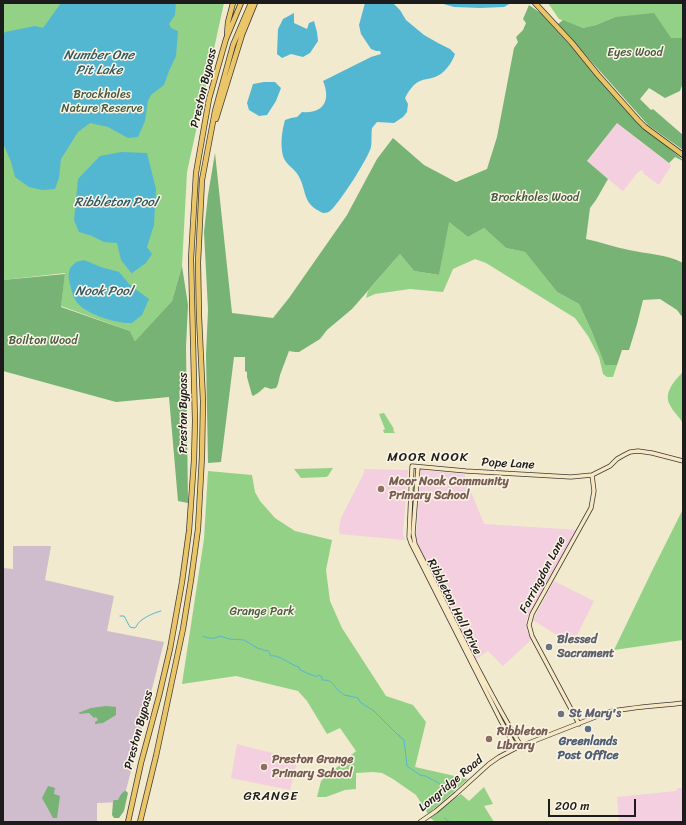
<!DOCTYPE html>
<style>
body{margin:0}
#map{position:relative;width:686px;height:825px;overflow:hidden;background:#f1eace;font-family:Sriracha,sans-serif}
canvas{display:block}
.frame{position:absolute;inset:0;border:4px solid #1c1c1c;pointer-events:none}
.scale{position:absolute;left:548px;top:799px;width:88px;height:18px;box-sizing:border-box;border:2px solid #1c1c1c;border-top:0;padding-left:5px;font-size:12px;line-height:14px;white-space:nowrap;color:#1c1c1c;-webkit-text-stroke:3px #fcf5e5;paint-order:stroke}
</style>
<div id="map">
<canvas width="686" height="825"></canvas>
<div class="frame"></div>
<div class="scale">200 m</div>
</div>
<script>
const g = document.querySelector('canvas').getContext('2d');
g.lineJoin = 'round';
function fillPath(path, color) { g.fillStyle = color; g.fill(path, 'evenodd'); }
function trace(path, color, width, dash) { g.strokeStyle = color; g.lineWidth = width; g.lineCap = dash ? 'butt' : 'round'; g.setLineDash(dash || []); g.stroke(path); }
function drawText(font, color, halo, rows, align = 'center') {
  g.font = font + ' Sriracha,sans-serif'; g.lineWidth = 3; g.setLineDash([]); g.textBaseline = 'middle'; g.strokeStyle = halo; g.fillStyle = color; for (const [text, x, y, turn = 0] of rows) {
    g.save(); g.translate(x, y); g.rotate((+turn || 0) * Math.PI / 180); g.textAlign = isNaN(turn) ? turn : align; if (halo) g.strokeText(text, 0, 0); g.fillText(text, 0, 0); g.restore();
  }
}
fillPath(new Path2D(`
 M617,123L671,165L667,173H666L659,185L644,174L643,171L641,170L638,172L623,191L587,162Z
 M364,469L408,470L403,534L405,540L340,534L339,529L341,518L364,473Z
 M421,470L464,474L484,524L578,530L527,618L526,623L527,630L531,640L503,666L488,651L475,660L418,544L416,537Z
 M554,581L594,601L573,643L571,644L533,620Z
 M237,744L264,751L298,758L290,790L231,778Z
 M678,788H683V822H619L617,797L676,791Z`), '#f3cfdf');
fillPath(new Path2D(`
 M13,546H51L45,580L114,596L107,631L164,642L123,802L97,803V822H3V568L13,569Z`), '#cfbdce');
fillPath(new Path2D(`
 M3,3H224L187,172L182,266L172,301L135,341L130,331L61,306L65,273L3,280Z
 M548,3H683V38H671L615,17L596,25L583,28L559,19Z
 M448,221L468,237L484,228L506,248L525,252L557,292L579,304L592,332L605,364L617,365L613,377H607L603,374L599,357L588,336L575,318L486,263L475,259L453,269L443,292L410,289L375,294L366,298L368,291L400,254L414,271L439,275Z
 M683,372V424C680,417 673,412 670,405C663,393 675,380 683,372Z
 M384,413L394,429L393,430L395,433H384L383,430L385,429L379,414Z
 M332,468H333L328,476L326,477L301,478L294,469Z
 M208,471L252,475L255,492L260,501L275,518L295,531L332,540L326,570L330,601L342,628L386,696L413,705L426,722L415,767L468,779L428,814L416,795L393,779L382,773L373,772L356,773V789L345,790L326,797H317L321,781L356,751L340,728L327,734L307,701L298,691L236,676L182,684L204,539Z
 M683,509V640L614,650L651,573Z
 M484,787L493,804L484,806L494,822H436L430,818L461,794L469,801Z`), '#93d187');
fillPath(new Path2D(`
 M529,5L542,14L547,20L645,127L683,160V161L675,157L669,163L617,123L587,161L608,179L596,200L590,208L586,239C600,242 614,247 629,250C646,254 667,254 683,263V318L677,310L660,299L643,300L637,324L629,350H622L617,365H605L592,332L579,304L557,292L525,252L506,248L484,228L468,237L449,222L439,275L414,271L400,254L352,309L327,330L320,339L299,352H295L289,351L280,375L278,384L276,388L271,389L265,387L258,393L253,396L252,395L247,377V372L245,371V357H234L221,462L208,463L206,355L208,310L204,232L208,195L215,153L232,313L273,318L289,298L347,215L377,159L393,138L424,165L456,182L487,169L497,137L514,48L518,42L516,37L523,30L526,23L523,19Z
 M654,13L671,38H683V83L680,91L665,98L649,88L640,99L651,110L653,109L683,135V150L648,125L558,24L563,20L583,28L596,25L615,17Z
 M182,266L188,305L186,347L188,503L178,501L169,397L116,402L3,371V280L65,274L61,307L130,331L135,341L172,301Z
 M106,706L116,707V715L103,723L95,724V722L98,720L96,717L94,718L89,713L80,714L78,713L91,708Z
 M48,786L55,788L54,794L60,796L57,818H53L42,798Z
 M125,791H126L128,793L124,811L119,818H114L112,815L113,802L114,800H118C120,796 121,793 125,791Z`), '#76b374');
fillPath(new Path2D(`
 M61,3H176L175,15L169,24L171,28L178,31L176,56L169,71L164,85L151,95L148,101L145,121L138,137L128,138L108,127L90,123L78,132L61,159L59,178L55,189L42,190L29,187L15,177L11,162L3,143V36L5,32L35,26L43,28Z
 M365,3H393L400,10L406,20L424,35L438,43L450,49L455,54C452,63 444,74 435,77C430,79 424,79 420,81C413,84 408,92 405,98L408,104L407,112L403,117L394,123L377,122L372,128C371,134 372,141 371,147C369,157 339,204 330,211C329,212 326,213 324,213C322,213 321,212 319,211C302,202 307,190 298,175C294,168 285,164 283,156C280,144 282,131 285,120L291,118L297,117L302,112C324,114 331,100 323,81L371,57L381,54L380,51H376L371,49L361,34L359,25Z
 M440,3H511L504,7L480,8L454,7Z
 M294,13V23L307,29L309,23L314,21L317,32L318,41L310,53L303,57L291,54L282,58L277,54L278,29L283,19Z
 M264,82H275L281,88L276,101L267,115L259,116L249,110L247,103L253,84Z
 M121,152L147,153L156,189L154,225L147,247L152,254L146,263L132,273L133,275L121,260L117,243L104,242L92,236L79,232L74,220L78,179L100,156Z
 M84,260L101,267L119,272L130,285L149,299L142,315L132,323C117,324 84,314 76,301C73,297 70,285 69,280C68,276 69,272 70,268L76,262Z`), '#54b7d2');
trace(new Path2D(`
 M120,616H124L130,627L134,628L136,627C139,619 153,613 161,611
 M203,636C209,639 214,639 220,636L229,639L244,640L259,649H262L264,651L267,650L269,652L271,656C279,654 290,665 299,667L300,670C304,671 306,673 309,674C312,675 314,675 316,677L318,675L321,676L322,678V680C333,680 332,684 339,691C340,692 342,693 344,695L354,697L358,698L360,702L374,711L398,735H399V736L404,740L407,766L420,775L424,776H426C431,780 439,781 442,787
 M445,818C449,824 451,820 455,822`), '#54b7d2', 1);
const secondary = new Path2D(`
 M418,467L413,533L415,544C450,612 482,681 521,746
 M579,724L532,636L529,625L532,614L591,508L594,491L592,475
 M516,748L501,721L411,543L409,537L412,466L466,471L571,477L592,475L610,466L617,459L624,455L630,452L638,451L652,453L683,461
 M420,822L436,811L456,794L489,764L499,757L516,748L608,712C633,707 658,706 683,703`);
const highway = new Path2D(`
 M535,3L572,43L598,75L638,120L645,127L683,155
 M227,34L228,22L233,3
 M216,119L242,35L255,3
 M128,822L141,763L159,696L170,649L182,582L189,531L194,460L195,421L191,259L196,173L209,99L218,67L226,39L241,3
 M140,822L156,756L183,629L191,580L198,529L202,456L203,401L199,316L198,262L202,180L215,111L233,45L251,3`);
trace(secondary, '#3c3b37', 5);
trace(highway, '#3c3b37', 6);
trace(secondary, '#f7e8c3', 3.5);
trace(highway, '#ebc669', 4.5);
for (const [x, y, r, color] of [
 [381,489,4,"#8d6e63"],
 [549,647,4,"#6b7280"],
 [561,714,4,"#6b7280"],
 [588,729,4,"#5c6f8a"],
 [489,739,4,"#8d6e63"],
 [264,767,4,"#8d6e63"]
]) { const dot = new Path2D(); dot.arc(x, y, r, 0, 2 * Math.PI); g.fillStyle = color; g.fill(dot); trace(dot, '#fcf5e5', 1.5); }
drawText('12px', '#465b41', '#fcf5e5', [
 ["Eyes Wood",635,53],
 ["Brockholes",102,95],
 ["Nature Reserve",102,109],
 ["Brockholes Wood",535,198],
 ["Boilton Wood",43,341],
 ["Grange Park",262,612]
]);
drawText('12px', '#1c1c1c', '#fcf5e5', [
 ["Preston Bypass",204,88,-77],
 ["Preston Bypass",184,413,-90],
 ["Pope Lane",508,464,3],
 ["Farringdon Lane",543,575,-62],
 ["Ribbleton Hall Drive",454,607,63],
 ["Preston Bypass",139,730,-75],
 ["Longridge Road",451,784,-40]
]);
drawText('bold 12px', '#785e54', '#fcf5e5', [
 ["Moor Nook Community",389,482],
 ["Primary School",389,496],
 ["Ribbleton",497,732],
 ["Library",497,746],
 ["Preston Grange",272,760],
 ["Primary School",272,774]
], 'left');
drawText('bold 12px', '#5b616d', '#fcf5e5', [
 ["Blessed",557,640],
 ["Sacrament",557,654],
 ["St Mary's",569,714]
], 'left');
drawText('bold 12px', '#4e5e75', '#fcf5e5', [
 ["Greenlands",588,742],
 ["Post Office",588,756]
]);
drawText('italic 13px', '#325a65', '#fcf5e5', [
 ["Number One",99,56],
 ["Pit Lake",99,71],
 ["Ribbleton Pool",116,203],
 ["Nook Pool",104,292]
]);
g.letterSpacing = '1px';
drawText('13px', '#1c1c1c', '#fcf5e5', [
 ["MOOR NOOK",428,458],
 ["GRANGE",271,797]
]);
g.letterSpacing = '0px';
</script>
